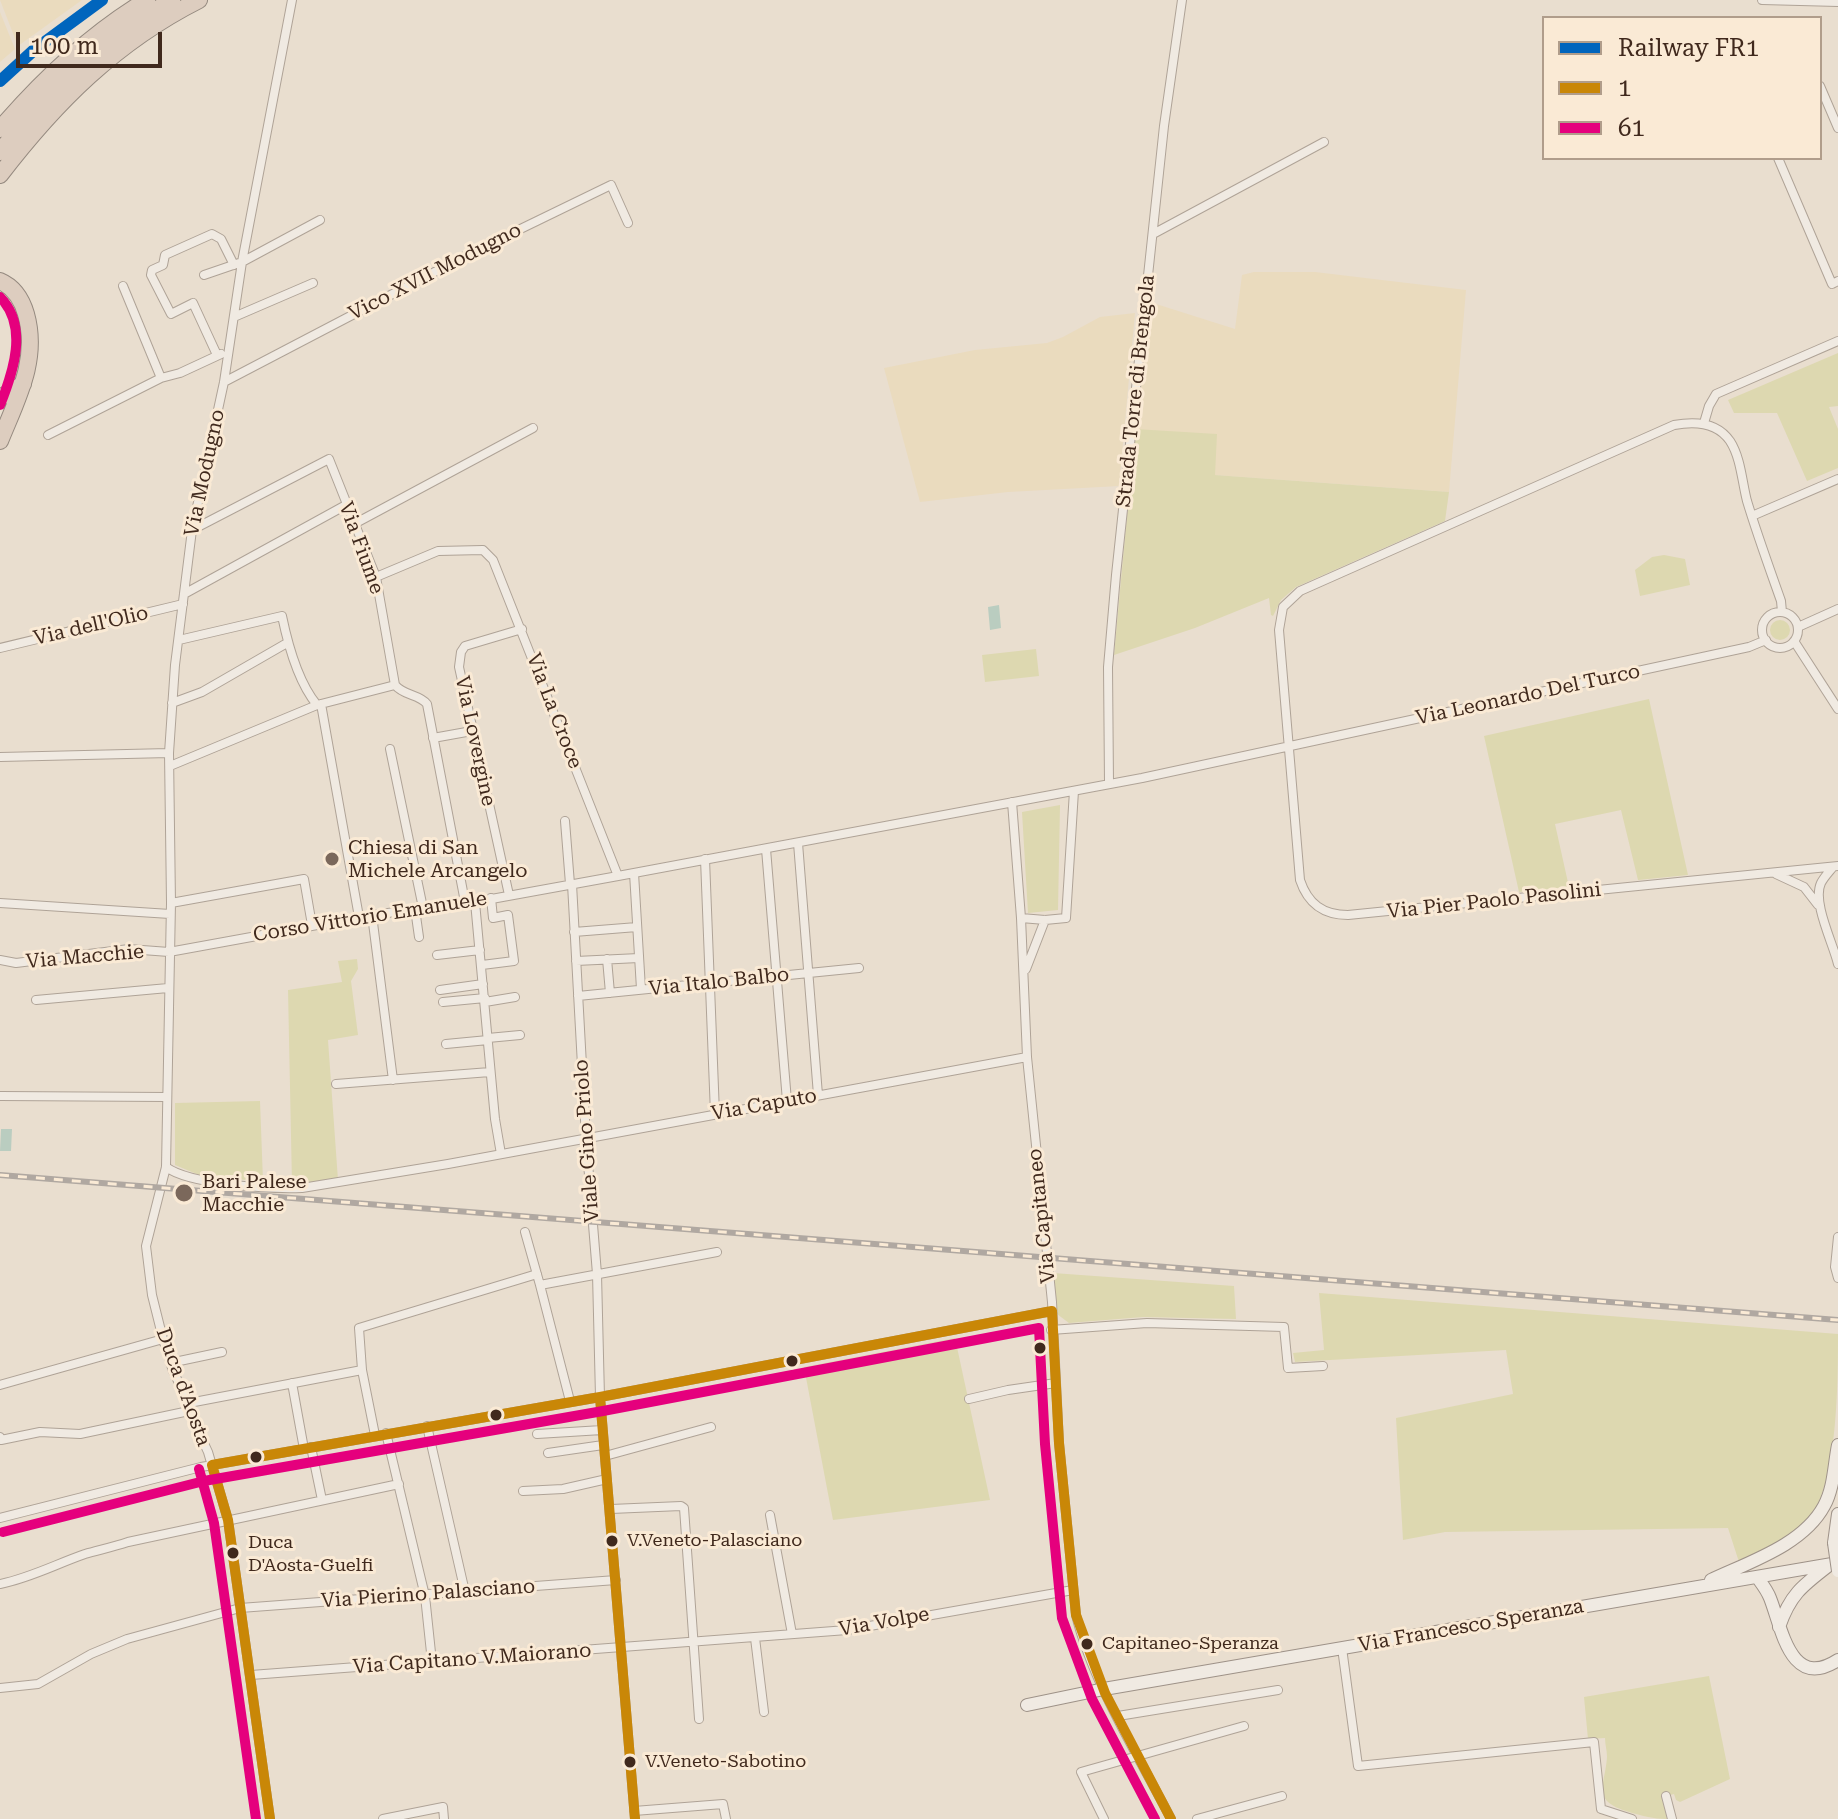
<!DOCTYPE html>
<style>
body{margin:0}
#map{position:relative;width:1838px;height:1819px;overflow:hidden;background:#e9decf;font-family:"Roboto Serif",serif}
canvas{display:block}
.legend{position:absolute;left:1542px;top:16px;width:280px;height:144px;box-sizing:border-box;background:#faead5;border:2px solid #b09d8b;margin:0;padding:10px 14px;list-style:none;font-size:24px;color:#40291d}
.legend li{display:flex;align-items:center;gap:16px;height:40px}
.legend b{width:40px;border:2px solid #b09d8b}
.scale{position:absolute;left:16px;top:32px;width:146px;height:36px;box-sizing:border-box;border:4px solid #40291d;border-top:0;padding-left:10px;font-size:24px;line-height:28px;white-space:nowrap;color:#40291d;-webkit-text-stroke:6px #faead5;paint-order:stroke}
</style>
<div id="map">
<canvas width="1838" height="1819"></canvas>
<ul class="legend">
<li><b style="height:10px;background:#0065bd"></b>Railway FR1</li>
<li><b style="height:10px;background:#c98707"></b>1</li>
<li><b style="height:10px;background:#e5007d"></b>61</li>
</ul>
<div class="scale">100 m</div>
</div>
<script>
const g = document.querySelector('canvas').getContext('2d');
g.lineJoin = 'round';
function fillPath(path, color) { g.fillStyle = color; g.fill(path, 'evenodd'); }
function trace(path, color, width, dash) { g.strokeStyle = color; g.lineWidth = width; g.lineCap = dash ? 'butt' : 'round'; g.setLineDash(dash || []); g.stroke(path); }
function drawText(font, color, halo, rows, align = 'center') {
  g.font = font + ' "Roboto Serif",serif'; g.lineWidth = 6; g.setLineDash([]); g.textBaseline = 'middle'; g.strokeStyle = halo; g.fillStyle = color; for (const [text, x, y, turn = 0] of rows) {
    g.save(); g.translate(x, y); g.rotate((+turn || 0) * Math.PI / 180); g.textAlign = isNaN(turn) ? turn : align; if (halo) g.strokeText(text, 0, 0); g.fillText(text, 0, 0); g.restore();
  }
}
fillPath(new Path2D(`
 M0,0H82L18,46Z
 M0,12L15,49L0,62Z
 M1254,272H1315L1466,290L1449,492L1215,475L1135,429L1153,303L1235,329L1242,275Z
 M1135,313L1119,486L1008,492L920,502L884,368L975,350L1047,343L1063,337L1100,317Z`), '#eadbbe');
fillPath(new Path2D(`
 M1838,353V406L1829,407L1838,429V468L1807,481L1777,413H1734L1728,400Z
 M1135,429L1217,434L1215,475L1449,492L1445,521L1296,587L1281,600L1273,616L1271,615L1269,598L1195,628L1114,655Z
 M1664,555L1685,559L1690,585L1640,596L1635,570L1652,557Z
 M1770 630a10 10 0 1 1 20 0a10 10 0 1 1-20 0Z
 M1036,649L1039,676L985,682L982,655Z
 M1649,699L1688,875L1638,880L1621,810L1555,824L1569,887L1519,892L1484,736Z
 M1060,805L1058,910L1028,913L1022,812Z
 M357,959L358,969L351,981L358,1035L328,1040L338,1180L292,1184L288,990L342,982L338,961Z
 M260,1101L263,1181L204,1177L175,1165V1103Z
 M1053,1273L1234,1286L1236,1319L1143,1317L1069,1323L1057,1314Z
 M1319,1293L1838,1334C1838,1381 1838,1486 1808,1520C1788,1539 1763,1550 1739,1562L1728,1528L1445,1532L1403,1540L1396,1418L1513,1394L1506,1350L1295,1362L1293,1353L1324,1350Z
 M955,1338L990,1500L833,1520L804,1367Z
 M1709,1676L1730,1779L1680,1802L1676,1800L1674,1794L1662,1797L1667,1819C1653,1819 1643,1816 1629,1812C1590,1800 1605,1787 1607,1757C1607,1751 1605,1744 1605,1738L1588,1739L1584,1697Z`), '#ddd8b0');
fillPath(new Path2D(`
 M999,605L1001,628L990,630L988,607Z
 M1,1129H12L11,1151H0Z`), '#bacdc0');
const street = new Path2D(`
 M1762,0L1838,2
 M1820,86L1838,128
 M1778,158L1832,284L1838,281
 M1153,234L1324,142
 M204,275L242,262L320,220
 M123,286L161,378
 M234,317L313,283
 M217,355L193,303L171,314L151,275L152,270L163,265L165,255L212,234L221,239L234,265
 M224,382L471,253L611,185L628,223
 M1704,423L1709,406L1716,394L1838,341
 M48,435L161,378L180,373L221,354
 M1752,516L1838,479
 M354,524L533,428
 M192,530L329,459L376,577L395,685
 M376,577L438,551L483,550L493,560L618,876
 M184,594L346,505
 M1782,612L1781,601C1769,567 1757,534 1747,501C1742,482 1741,458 1730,441C1717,422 1695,421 1674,425L1300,591L1283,607L1279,630L1300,880C1308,904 1323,915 1348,915L1838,866
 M1762 630a18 18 0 1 1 36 0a18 18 0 1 1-36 0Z
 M1798,627L1838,609
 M179,640L282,616C288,645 298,682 317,705
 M1794,641L1838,709
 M0,648L183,604
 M395,685C404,696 419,694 427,704L465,902
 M172,703L202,692L287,643
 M321,704L359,917
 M433,738L472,731
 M390,749L423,908
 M0,757L169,753
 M170,766L317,705L395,685
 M1109,783L1108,667L1116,575L1164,126L1182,0
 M1012,802L1021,918L1027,1057L1052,1302L1059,1443L1076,1615C1093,1684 1138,1755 1171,1819
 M565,821L570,884
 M798,843L818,1095
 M766,849L787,1101
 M705,859L715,1114
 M1833,867C1829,872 1824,877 1821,883C1812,902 1833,943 1838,964
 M634,873L641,989
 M1776,874L1804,887L1818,905
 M572,884L586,1138L597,1274L600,1397L635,1819
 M509,895L459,667L461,652L465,646L522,629
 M475,902L495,1119L501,1154
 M0,903L170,914
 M171,903L304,879L312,925
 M415,909L419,937
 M372,915L393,1080
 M1021,918L1045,920L1066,918L1074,791
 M574,932L637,927
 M437,955L480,950
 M607,959L610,993
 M0,960L16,963L129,949L169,952L372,915L475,902L618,876L1142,778L1749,647L1766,640
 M576,961L639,958
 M482,965L514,961L508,915L493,918L491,898
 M1026,969L1045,920
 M440,990L483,984
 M578,996L859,968
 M36,1000L168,988
 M443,1002L485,998
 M485,1002L515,997
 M488,1038L520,1035
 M446,1044L488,1040
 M336,1084L490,1072
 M0,1096L167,1097
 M166,1167C190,1185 271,1189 302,1188L448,1164L1027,1057
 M525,1232L540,1285L717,1252
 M1838,1237L1835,1267L1838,1278
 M540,1285L570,1401
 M1051,1330L1147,1323L1284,1327L1288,1368L1323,1366
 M170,1363L222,1352
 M292,1383L304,1449
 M0,1385L163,1339
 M969,1399L1008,1390L1056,1383
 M189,1403L362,1370
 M427,1426L465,1592
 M386,1433L425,1596L432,1662
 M537,1434L602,1430
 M375,1435L362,1370L359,1328L537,1274
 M0,1437L1,1440L40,1432L80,1434L189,1411
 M311,1447L322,1500
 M548,1453L603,1445
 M605,1456L711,1427
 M523,1491L563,1489L607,1479
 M611,1509L681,1506L684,1508L699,1719
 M770,1515L792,1634
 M0,1518L201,1467L600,1397L1052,1311
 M0,1584C30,1578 56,1564 85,1554C99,1550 113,1547 128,1542L399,1484
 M755,1638L764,1712
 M1342,1648L1358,1766L1594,1742L1601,1809L1632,1819
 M251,1675L847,1630L1073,1590
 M0,1688L38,1684L91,1654L127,1639L240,1608L616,1580
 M1118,1716L1278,1690
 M1666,1796L1672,1819
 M634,1811L723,1804L726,1819
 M270,1819L228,1520L208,1452L189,1411V1403L173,1371L163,1339L152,1295L146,1246L166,1167L171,903L169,753L175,665L192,530L224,382L242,262L292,0
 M383,1819L443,1807L444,1819
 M1104,1819L1081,1772L1244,1726
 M1197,1819L1282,1796`);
const secondary = new Path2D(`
 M1834,1543L1838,1514
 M1757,1577C1762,1584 1767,1590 1770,1598C1782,1628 1790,1691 1838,1660
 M1711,1580C1749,1562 1803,1545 1824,1506C1834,1488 1834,1465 1838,1445
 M1779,1627C1790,1595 1802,1586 1828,1566
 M1027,1705L1104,1689L1838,1563`);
const highway = new Path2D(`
 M0,129C43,79 90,34 147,0
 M0,152C50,88 102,42 172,0
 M0,175C56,102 116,42 199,0
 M0,281C14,287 22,300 26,314C39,360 17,399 0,441
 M0,398L23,384`);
trace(street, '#afa397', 10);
trace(secondary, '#9e9288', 14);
trace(highway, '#94897f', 18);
trace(street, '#f0eae2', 8);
trace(secondary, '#f0eae2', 12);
trace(highway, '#ddcdbf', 16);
const rail = new Path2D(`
 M0,1175L1838,1320`);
trace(rail, '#b0a8a1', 6);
trace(rail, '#faead5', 3, [9]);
const secondaryBridge = new Path2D(`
 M1834,1543L1838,1571`);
trace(secondaryBridge, '#9e9288', 14, []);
trace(secondaryBridge, '#f0eae2', 12);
trace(new Path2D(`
 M600,1397L635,1819
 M270,1819L228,1520L212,1465L600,1397L1052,1311L1059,1443L1076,1615L1105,1693L1171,1819`), '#c98707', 10);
trace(new Path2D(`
 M0,297C29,326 13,373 0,405
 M199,1469L214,1523L256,1819
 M3,1532L204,1481L603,1411L1039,1328L1045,1444L1062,1618L1092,1699L1155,1819`), '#e5007d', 10);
trace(new Path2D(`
 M0,81L34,50L102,0`), '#0065bd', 12);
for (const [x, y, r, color] of [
 [332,859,8,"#7b685b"],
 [184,1193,10,"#7b685b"],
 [1040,1348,7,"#40291d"],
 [792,1361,7,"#40291d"],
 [496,1415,7,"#40291d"],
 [256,1457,7,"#40291d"],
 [612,1541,7,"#40291d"],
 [233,1553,7,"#40291d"],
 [1087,1644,7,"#40291d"],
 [630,1762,7,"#40291d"]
]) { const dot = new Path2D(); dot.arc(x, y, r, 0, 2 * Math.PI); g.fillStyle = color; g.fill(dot); trace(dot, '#faead5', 3); }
drawText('18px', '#40291d', '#faead5', [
 ["V.Veneto-Palasciano",627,1541],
 ["Duca",248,1543],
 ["D'Aosta-Guelfi",248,1566],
 ["Capitaneo-Speranza",1102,1644],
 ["V.Veneto-Sabotino",645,1762]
], 'left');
drawText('20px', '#40291d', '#faead5', [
 ["Vico XVII Modugno",435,272,-27],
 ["Strada Torre di Brengola",1136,391,-84],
 ["Via Modugno",205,473,-78],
 ["Via Fiume",361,548,70],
 ["Via dell'Olio",91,626,-13],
 ["Via Leonardo Del Turco",1528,695,-12],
 ["Via La Croce",554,711,69],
 ["Via Lovergine",475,741,78],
 ["Via Pier Paolo Pasolini",1494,901,-6],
 ["Corso Vittorio Emanuele",370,917,-9],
 ["Via Macchie",85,957,-5],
 ["Via Italo Balbo",719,982,-6],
 ["Via Caputo",764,1105,-10],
 ["Viale Gino Priolo",587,1141,-94],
 ["Via Capitaneo",1042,1216,-96],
 ["Duca d'Aosta",183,1387,70],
 ["Via Pierino Palasciano",428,1594,-4],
 ["Via Volpe",884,1622,-10],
 ["Via Francesco Speranza",1471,1626,-10],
 ["Via Capitano V.Maiorano",472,1659,-4]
]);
drawText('20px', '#40291d', '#faead5', [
 ["Chiesa di San",348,848],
 ["Michele Arcangelo",348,871],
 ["Bari Palese",202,1182],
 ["Macchie",202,1205]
], 'left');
</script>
